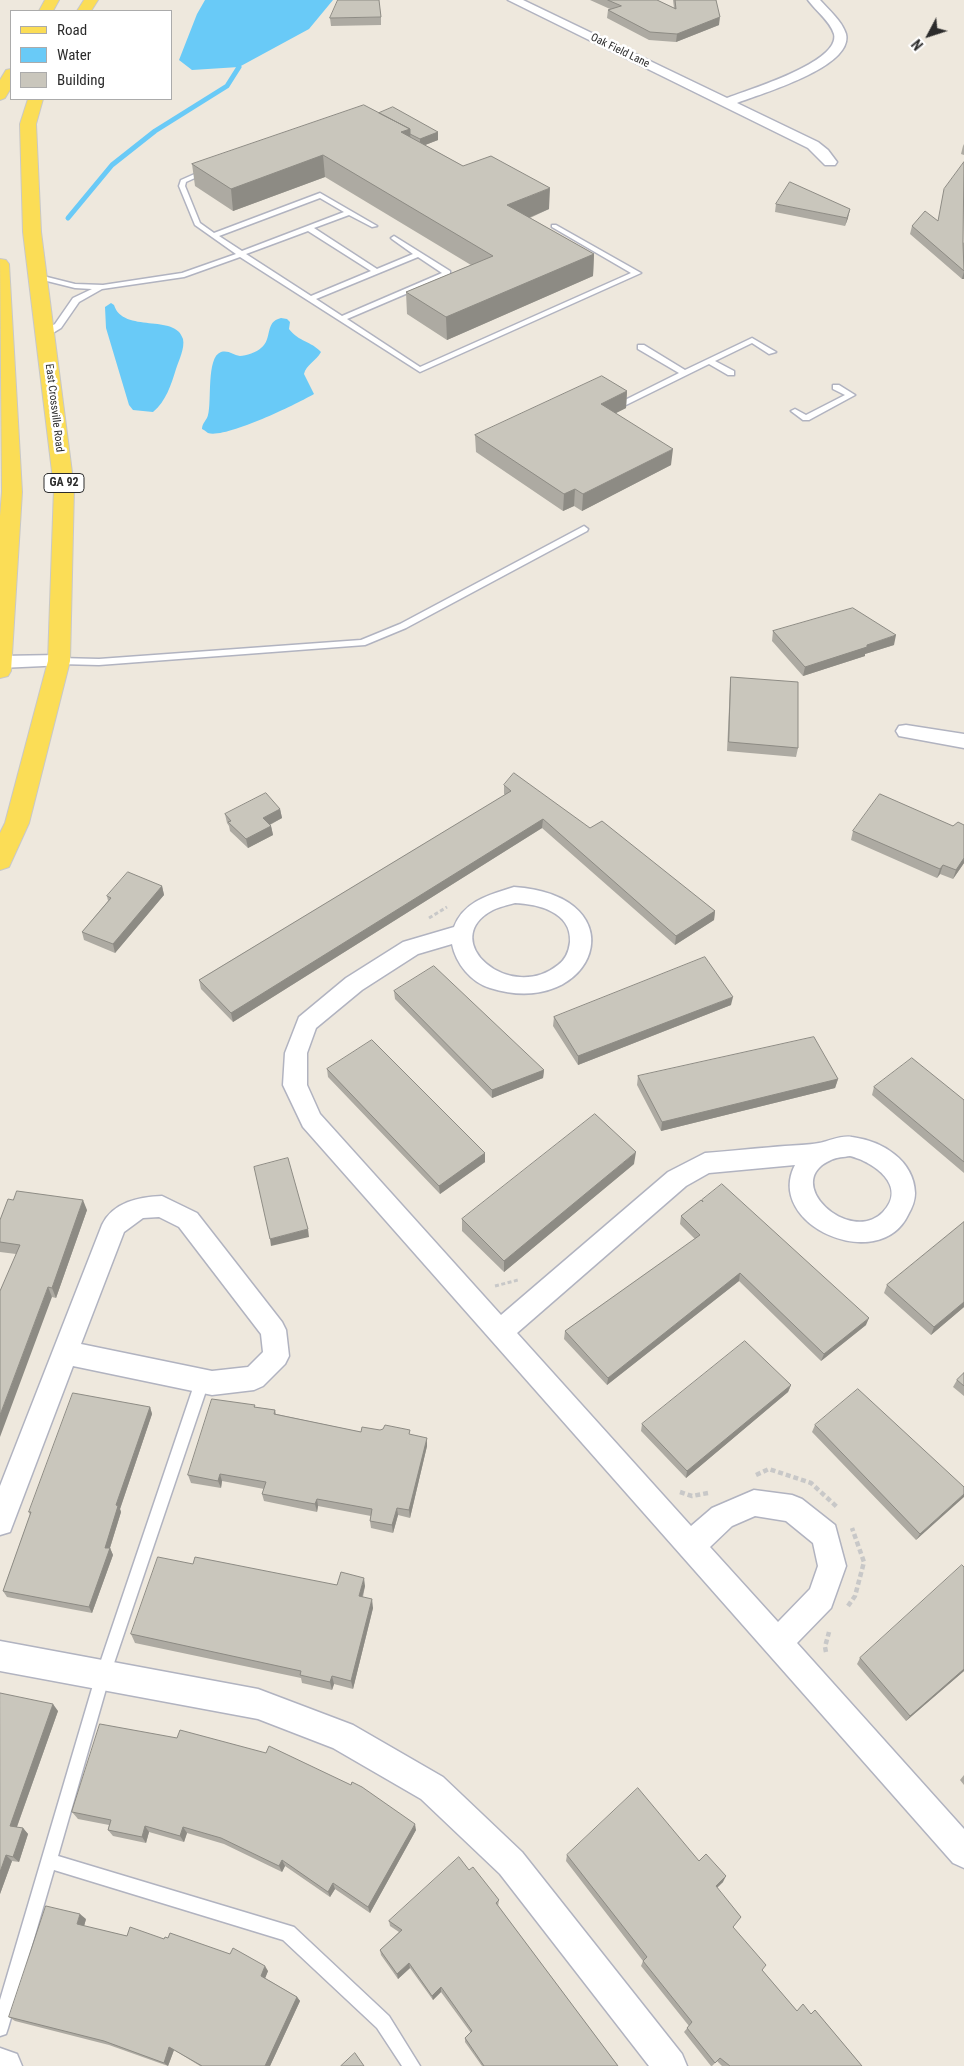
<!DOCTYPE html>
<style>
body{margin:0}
#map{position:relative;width:964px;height:2066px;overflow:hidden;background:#eee8dd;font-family:"Roboto Condensed",sans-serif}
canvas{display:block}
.legend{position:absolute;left:10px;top:10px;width:162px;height:90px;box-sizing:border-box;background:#fff;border:1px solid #ababab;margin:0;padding:6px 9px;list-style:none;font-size:15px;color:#2c2c2c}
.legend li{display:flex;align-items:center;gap:10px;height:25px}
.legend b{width:25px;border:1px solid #ababab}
.north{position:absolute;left:904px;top:10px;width:50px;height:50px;-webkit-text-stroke:4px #fff;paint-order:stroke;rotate:230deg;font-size:14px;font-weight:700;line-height:20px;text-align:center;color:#2c2c2c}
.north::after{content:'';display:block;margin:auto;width:18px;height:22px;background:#2c2c2c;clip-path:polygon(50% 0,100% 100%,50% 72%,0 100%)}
</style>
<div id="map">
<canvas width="964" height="2066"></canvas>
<ul class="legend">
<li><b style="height:6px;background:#fbdd56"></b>Road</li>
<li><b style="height:14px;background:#69caf7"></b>Water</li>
<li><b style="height:14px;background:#c9c6bc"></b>Building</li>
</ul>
<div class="north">N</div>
</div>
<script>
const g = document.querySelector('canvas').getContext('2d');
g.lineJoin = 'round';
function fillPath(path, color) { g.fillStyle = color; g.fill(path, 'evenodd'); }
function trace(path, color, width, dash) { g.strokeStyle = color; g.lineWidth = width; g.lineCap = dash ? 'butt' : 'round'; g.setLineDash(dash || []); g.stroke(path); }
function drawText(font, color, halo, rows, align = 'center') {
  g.font = font + ' "Roboto Condensed",sans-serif'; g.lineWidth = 5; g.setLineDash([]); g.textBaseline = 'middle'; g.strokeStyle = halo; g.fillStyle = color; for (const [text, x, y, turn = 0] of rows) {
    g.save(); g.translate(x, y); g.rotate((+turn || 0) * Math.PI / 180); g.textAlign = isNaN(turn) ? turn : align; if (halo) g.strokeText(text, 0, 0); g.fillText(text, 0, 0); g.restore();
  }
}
fillPath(new Path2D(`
 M205,0H333L309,29L239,67L192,70L179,60L197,14Z
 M111,303L114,305C123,334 176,313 183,339C185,348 179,360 176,369C171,385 166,401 153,412L133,410L129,405L106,328L105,307Z
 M281,318L287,319L290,322L289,329C299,342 311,341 321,352C316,361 306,365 304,374L314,394C297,404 225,439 208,433C208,433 203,429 202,429C202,423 207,420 208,415C212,402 206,357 221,352C229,350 233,355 240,356C246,356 257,352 261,348C273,339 264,322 281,318Z`), '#69caf7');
trace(new Path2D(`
 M68,218L112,165L155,131L227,86L239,67`), '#69caf7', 5);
const service = new Path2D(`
 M206,169L209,171L208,172L186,182L185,186L200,223L214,233L320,193L377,226L372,227L349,215L314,228L377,269L413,254L392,239L391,238L394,236L450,271V275L347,319L420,367L631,273L552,227V225H556L641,273L420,372L240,257L184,277L102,289L79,302L61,328L48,336H42V332L55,324L73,298L92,289L75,288L35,278V274L75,284L103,285L182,273L236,254L195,225L179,186L181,180ZM320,198L344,212L242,251L219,236ZM308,231L371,271L311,296L246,254ZM418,257L442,273L342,316L316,299Z
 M752,338L776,352L769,354L752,343L715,361L734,371V375H728L709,364L626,405L619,403L679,373L638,349V345H644L685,370Z
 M833,385H839L855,395L809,420H803L791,411L795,409L806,415L845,395L833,389Z
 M584,526L588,529L587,531L406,628L365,645L99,665L59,664L54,661L59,658L99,659L361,640L400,624Z
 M202,1376L207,1378L209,1382L110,1675L58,1856L294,1927L389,2016L420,2066H402L377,2028L283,1940L54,1870L8,2028L6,2034L0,2036V2000L96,1675L195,1382L197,1378Z`);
const minor = new Path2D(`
 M508,0H523L727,98C748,90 841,62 834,34C830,21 816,11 808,0H820C829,10 842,21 846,34C854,67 760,94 737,103L818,142L828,150L837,162L835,165H825L808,148Z
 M59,655L66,657L68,661L66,665L0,668V656Z
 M906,725L964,734V748L899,736L896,731L899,726Z
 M514,887C642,896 595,1021 490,988C471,982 456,964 452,944L418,954L362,990L316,1028L307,1053V1085L320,1114L501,1315L668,1172L705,1153C732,1151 758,1148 785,1146C796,1145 808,1145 819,1143C830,1141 841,1135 852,1137C882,1141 914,1160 915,1193C915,1201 912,1208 908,1215C879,1275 764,1225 795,1165L709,1173L686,1186L517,1333L691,1526L712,1508L754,1490L792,1495L802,1499L835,1525L846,1566L831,1608L797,1643L964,1829V1868L953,1863L303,1127L283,1085L285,1053L299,1017L346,978L403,942L454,927C464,901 489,895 514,887ZM515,903C538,904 572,912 570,942C569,951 566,959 558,965C510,1004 436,940 493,910C499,907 508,905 515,903ZM850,1156C874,1162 908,1186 883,1212C850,1246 780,1182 831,1160C837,1157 844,1157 850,1156ZM755,1516L786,1521L813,1543L818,1566L810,1589L778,1622L710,1547L732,1526Z
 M162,1196L197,1213L282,1322L286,1330L289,1356L285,1364L263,1386L254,1390L212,1395L73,1366L10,1532L0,1535V1486L102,1225C113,1202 139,1197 162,1196ZM159,1217L179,1227L261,1334L263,1352L248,1367L212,1371L81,1344L124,1232L143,1218Z
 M0,1641L258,1689L353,1725L443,1777L522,1852L682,2054L687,2066H649L500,1874L421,1799L333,1748L258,1719L0,1671Z
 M0,2048L17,2054L22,2066H0Z`);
const primary = new Path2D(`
 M45,0H59L53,11H39Z
 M84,0H98L91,11H77Z
 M11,69V88L5,98L0,100V80L6,70Z
 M28,99H43L36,124L41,232L74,488L70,661L29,823L9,867L0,870V833L5,823L48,661L54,488L23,232L20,124Z
 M0,259L6,260L9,264L22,492L11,671L8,676L0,678V516L2,492Z`);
trace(service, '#b1b3c0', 3);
trace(minor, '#b1b3c0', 3);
trace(primary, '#c8c8c8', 2);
trace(new Path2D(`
 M429,918L447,907
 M495,1286L518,1280`), '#c8c8c8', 3, [4, 2.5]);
trace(new Path2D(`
 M756,1475L769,1469L811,1483L837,1507
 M680,1492L692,1496L708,1493
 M848,1606L855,1596L864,1562L852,1528
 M826,1652L825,1647L829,1632`), '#c8c8c8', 4.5, [5, 3]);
fillPath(service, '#fff');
fillPath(minor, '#fff');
fillPath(primary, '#fbdd56');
fillPath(new Path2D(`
 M590,0H657L674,8L673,0H716L719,25L676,42L649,40L607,18L608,10L610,9Z
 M381,17V25L331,26L330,18Z
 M379,113L438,132V140L425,145L463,166L549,209L530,218L594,254L593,276L447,340L407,314L406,292L471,265L325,177L233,211L195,186L192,164Z
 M964,144V155L961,154L963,146Z
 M776,204L848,218L845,226L775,212Z
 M938,221L964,243V279H962L910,234L912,226Z
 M627,391L626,408L616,413L671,465L582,511L574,506L563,511L476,452L475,435Z
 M773,631L894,645L865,654V656L803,676L772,641Z
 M731,677L798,748L796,757L727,751L730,686Z
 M504,785L590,828L715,911L714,920L675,945L542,828L233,1022L201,989L199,980L505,795L504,794Z
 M280,809L282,818L270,825L271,826L273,835L248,848L230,831L229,826L227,823L225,814Z
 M964,825V863L953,879L940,874L937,878L851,840L853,831Z
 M162,886L164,895L115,953L84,940L82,932L108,901L107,896Z
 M394,991L544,1070L543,1078L492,1098L395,999Z
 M731,1005L578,1065L553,1026L554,1017Z
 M327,1069L485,1153V1162L440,1194L328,1077Z
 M638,1076L838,1079L835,1088L661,1131L637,1085Z
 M874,1087L964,1100V1173L872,1095Z
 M634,1164L504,1272L462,1231V1219Z
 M702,1200L866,1325L821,1361L739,1281L607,1385L564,1339L565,1331L695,1239L680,1224L681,1216L702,1201Z
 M87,1210L56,1298L52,1297L16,1254L0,1252V1220Z
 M964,1222V1307L931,1335L884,1293L887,1285Z
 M964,1373V1396L953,1387L957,1380Z
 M791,1385L788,1392L686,1478L641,1431L642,1424Z
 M255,1405V1407L275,1410L276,1414L361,1432L410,1435L427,1446L410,1518L398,1515L393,1533L371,1528L370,1521L371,1516L318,1506L317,1512L264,1501L262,1494L264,1489L222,1481L221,1488L191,1483L188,1475Z
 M150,1407L152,1414L120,1509L121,1512L110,1548L113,1555L92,1613L7,1597L3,1591L30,1515L29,1512Z
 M815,1425L964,1487L916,1540L812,1432Z
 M193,1564L337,1585L365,1586L363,1597L373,1608L353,1689L334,1684L332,1690L302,1683L301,1678L135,1643L131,1634Z
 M964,1567V1671L906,1721L857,1664L860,1658Z
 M0,1693L58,1711L17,1827L23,1828L28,1834L19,1862L12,1861L0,1894Z
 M964,1775V1785L960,1780Z
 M72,1812L416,1830L370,1913L335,1889L330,1897L285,1866L282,1872L224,1844L187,1833L184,1842L149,1832L146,1843L113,1836L108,1830L109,1825L78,1819Z
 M567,1855L699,1861L723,1882L717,1888L741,1917L733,1927L762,1970L797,2011L811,2014L815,2010L862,2066H722L717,2061L712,2066H711L684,2032L689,2026L641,1966L643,1961L566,1861Z
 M469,1870L499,1900L498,1906L618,2066H482L465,2042V2038L471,2033L441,1992L433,2000L410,1968L398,1979L381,1955L380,1950L399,1932L390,1926L389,1921Z
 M86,1919L84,1926L127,1936L164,1939L268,1971L265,1978L297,1997L300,2001L270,2066H200L174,2050L168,2066L109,2045L15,2021L9,2017Z`), '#adaaa2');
fillPath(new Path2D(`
 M720,17L719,25L676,42L677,34Z
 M410,129L411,150L401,132Z
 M438,132V140L420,147V139Z
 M323,155L325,177L233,211L231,189Z
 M550,188L549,209L507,227V205Z
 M850,209L848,218L845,226L847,218Z
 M594,254L593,276L447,340L446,317Z
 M964,271V279H962Z
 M627,391L626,408L600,421L601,404Z
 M673,449L671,465L582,511L583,494Z
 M575,489L574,506L563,511L564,494Z
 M896,635L894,645L865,654V656L803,676L805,667L867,645Z
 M280,809L282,818L265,827L263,818Z
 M543,819L542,828L233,1022L231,1013Z
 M271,826L273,835L248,848L246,839Z
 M964,858V863L953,879L956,870Z
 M943,865L940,874L937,878L940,869Z
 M162,886L164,895L115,953L113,944Z
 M715,911L714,920L675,945L676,936Z
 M733,997L731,1005L578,1065V1056Z
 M544,1070L543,1078L492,1098V1090Z
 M838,1079L835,1088L661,1131L662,1122Z
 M636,1152L634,1164L504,1272V1261Z
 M485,1153V1162L440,1194L439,1186Z
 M83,1200L87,1210L56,1298L52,1288Z
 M308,1229L309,1237L271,1246L270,1239Z
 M740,1273L739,1281L607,1385L608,1378Z
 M48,1287L52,1297L0,1437V1415Z
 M964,1302V1307L931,1335L934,1327Z
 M869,1318L866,1325L821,1361L824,1354Z
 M791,1385L788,1392L686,1478L687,1471Z
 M150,1407L152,1414L120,1509L121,1512L108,1554L105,1548L116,1505Z
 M427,1438V1446L410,1518L409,1510Z
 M220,1474L222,1481L221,1488L218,1481Z
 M964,1494V1497L916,1540L920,1534Z
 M317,1499L318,1506L317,1512L315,1504Z
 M397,1508L398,1515L393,1533L392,1525Z
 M110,1548L113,1555L92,1613L89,1607Z
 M364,1578L365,1586L360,1605L359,1596Z
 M372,1599L373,1608L353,1689L351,1681Z
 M964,1669V1671L906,1721L910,1716Z
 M332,1676L334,1684L332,1690L330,1682Z
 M53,1704L58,1711L15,1832L10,1826Z
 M415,1824L416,1830L370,1913L368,1907Z
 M145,1826L149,1832L146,1843L142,1837Z
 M183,1827L187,1833L184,1842L180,1836Z
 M23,1828L28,1834L19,1862L13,1857Z
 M6,1855L12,1861L0,1894V1872Z
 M282,1860L285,1866L282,1872L279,1866Z
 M726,1876L723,1882L712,1892L716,1886Z
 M333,1883L335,1889L330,1897L328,1892Z
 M80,1914L86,1919L83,1930L77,1924Z
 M409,1963L410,1968L398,1979L397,1974Z
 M265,1966L268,1971L264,1981L261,1976Z
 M441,1987V1992L433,2000L432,1996Z
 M297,1997L300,2001L270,2066H265Z
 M169,2047L174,2050L168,2066L164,2063Z`), '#8d8b84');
const building = new Path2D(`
 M338,0H379L381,17L330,18Z
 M608,0H657L676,9L675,0H716L720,17L677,34L650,32L608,10L621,6Z
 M364,105L410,129L401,132L463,166L491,156L550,188L507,205L594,254L446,317L406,292L493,256L323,155L231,189L192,164Z
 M393,107L438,132L420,139L410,134V129L379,113Z
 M964,162L963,243L964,271L912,226L925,211L938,221L944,189Z
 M790,182L850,209L847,218L776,204Z
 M602,376L627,391L601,404L673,449L583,494L575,489L564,494L475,435Z
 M853,608L896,635L867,645V647L805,667L773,631Z
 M731,677L798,682V748L729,742Z
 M514,773L590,828L602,821L715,911L676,936L543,819L231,1013L199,980L511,791L504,785Z
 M266,793L280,809L263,818L271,826L246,839L228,822L231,821L225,814Z
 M880,794L953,826L958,822L964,825V858L956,870L943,865L940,869L853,831Z
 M128,872L162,886L113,944L82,932L111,898L107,896Z
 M705,957L733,997L578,1056L554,1017Z
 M434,966L544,1070L492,1090L394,991Z
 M814,1037L838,1079L662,1122L638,1076Z
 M372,1040L485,1153L439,1186L327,1069Z
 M912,1058L964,1100V1162L874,1087Z
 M595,1114L636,1152L504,1261L462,1219Z
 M288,1158L308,1229L270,1239L254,1167Z
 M722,1184L869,1318L824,1354L740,1273L608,1378L565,1331L700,1235L681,1216L701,1200L703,1202L702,1200Z
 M17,1191L83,1200L52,1288L48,1287L0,1415V1291L20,1245L0,1242V1220L8,1199L13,1200Z
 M964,1222V1302L934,1327L887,1285Z
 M745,1341L791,1385L687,1471L642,1424Z
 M964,1373V1386L957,1380Z
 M858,1389L964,1487V1494L920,1534L815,1425Z
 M73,1393L150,1407L116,1505L118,1506L105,1548H110L89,1607L3,1591L31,1512H29Z
 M212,1399L255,1405L254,1407L275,1410L274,1414L361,1432L362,1427L380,1430L383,1429L385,1425L410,1430L409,1434L427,1438L409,1510L397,1508L392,1525L370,1521L372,1509L317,1499L315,1504L262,1494L266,1482L220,1474L218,1481L188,1475Z
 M158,1557L193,1564L195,1557L337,1585L341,1572L364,1578L359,1596L372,1599L351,1681L332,1676L330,1682L300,1675L301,1671L131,1634Z
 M962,1565L964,1567V1669L910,1716L860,1658Z
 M0,1693L53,1704L10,1826L23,1828L13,1857L6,1855L0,1872Z
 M100,1724L177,1738L180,1730L266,1753L269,1746L351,1785L352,1782L362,1787L415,1824L368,1907L333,1883L328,1892L282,1860L279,1866L221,1838L183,1827L180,1836L145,1826L142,1837L108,1830L111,1820L72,1812Z
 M638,1788L699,1861L706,1854L726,1876L716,1886L741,1917L733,1927L766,1965L762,1970L797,2011L803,2004L811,2014L815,2010L862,2066H730L720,2058L715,2063L687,2028L692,2022L643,1961L647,1957L567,1855Z
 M459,1857L469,1870L473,1867L499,1900L496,1903L618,2066H484L465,2038L472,2031L441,1987L432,1996L409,1963L397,1974L380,1950L402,1930L389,1921Z
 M46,1906L80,1914L77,1924L127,1936L130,1927L164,1939L165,1937L168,1938L170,1933L230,1954L233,1948L265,1966L261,1976L297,1997L265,2066H202L169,2047L164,2063L104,2041L9,2017Z
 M355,2053L364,2066H341Z`);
fillPath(building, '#c9c6bc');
trace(building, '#8d8b84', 1);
drawText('11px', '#2c2c2c', '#fff', [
 ["Oak Field Lane",620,51,26],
 ["East Crossville Road",54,408,83]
]);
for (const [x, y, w] of [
 [64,483,40]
]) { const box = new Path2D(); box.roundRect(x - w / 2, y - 9.5, w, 19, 4); g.fillStyle = '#fff'; g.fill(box); trace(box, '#2c2c2c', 1); }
drawText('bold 12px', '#2c2c2c', null, [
 ["GA 92",64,483]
]);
</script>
